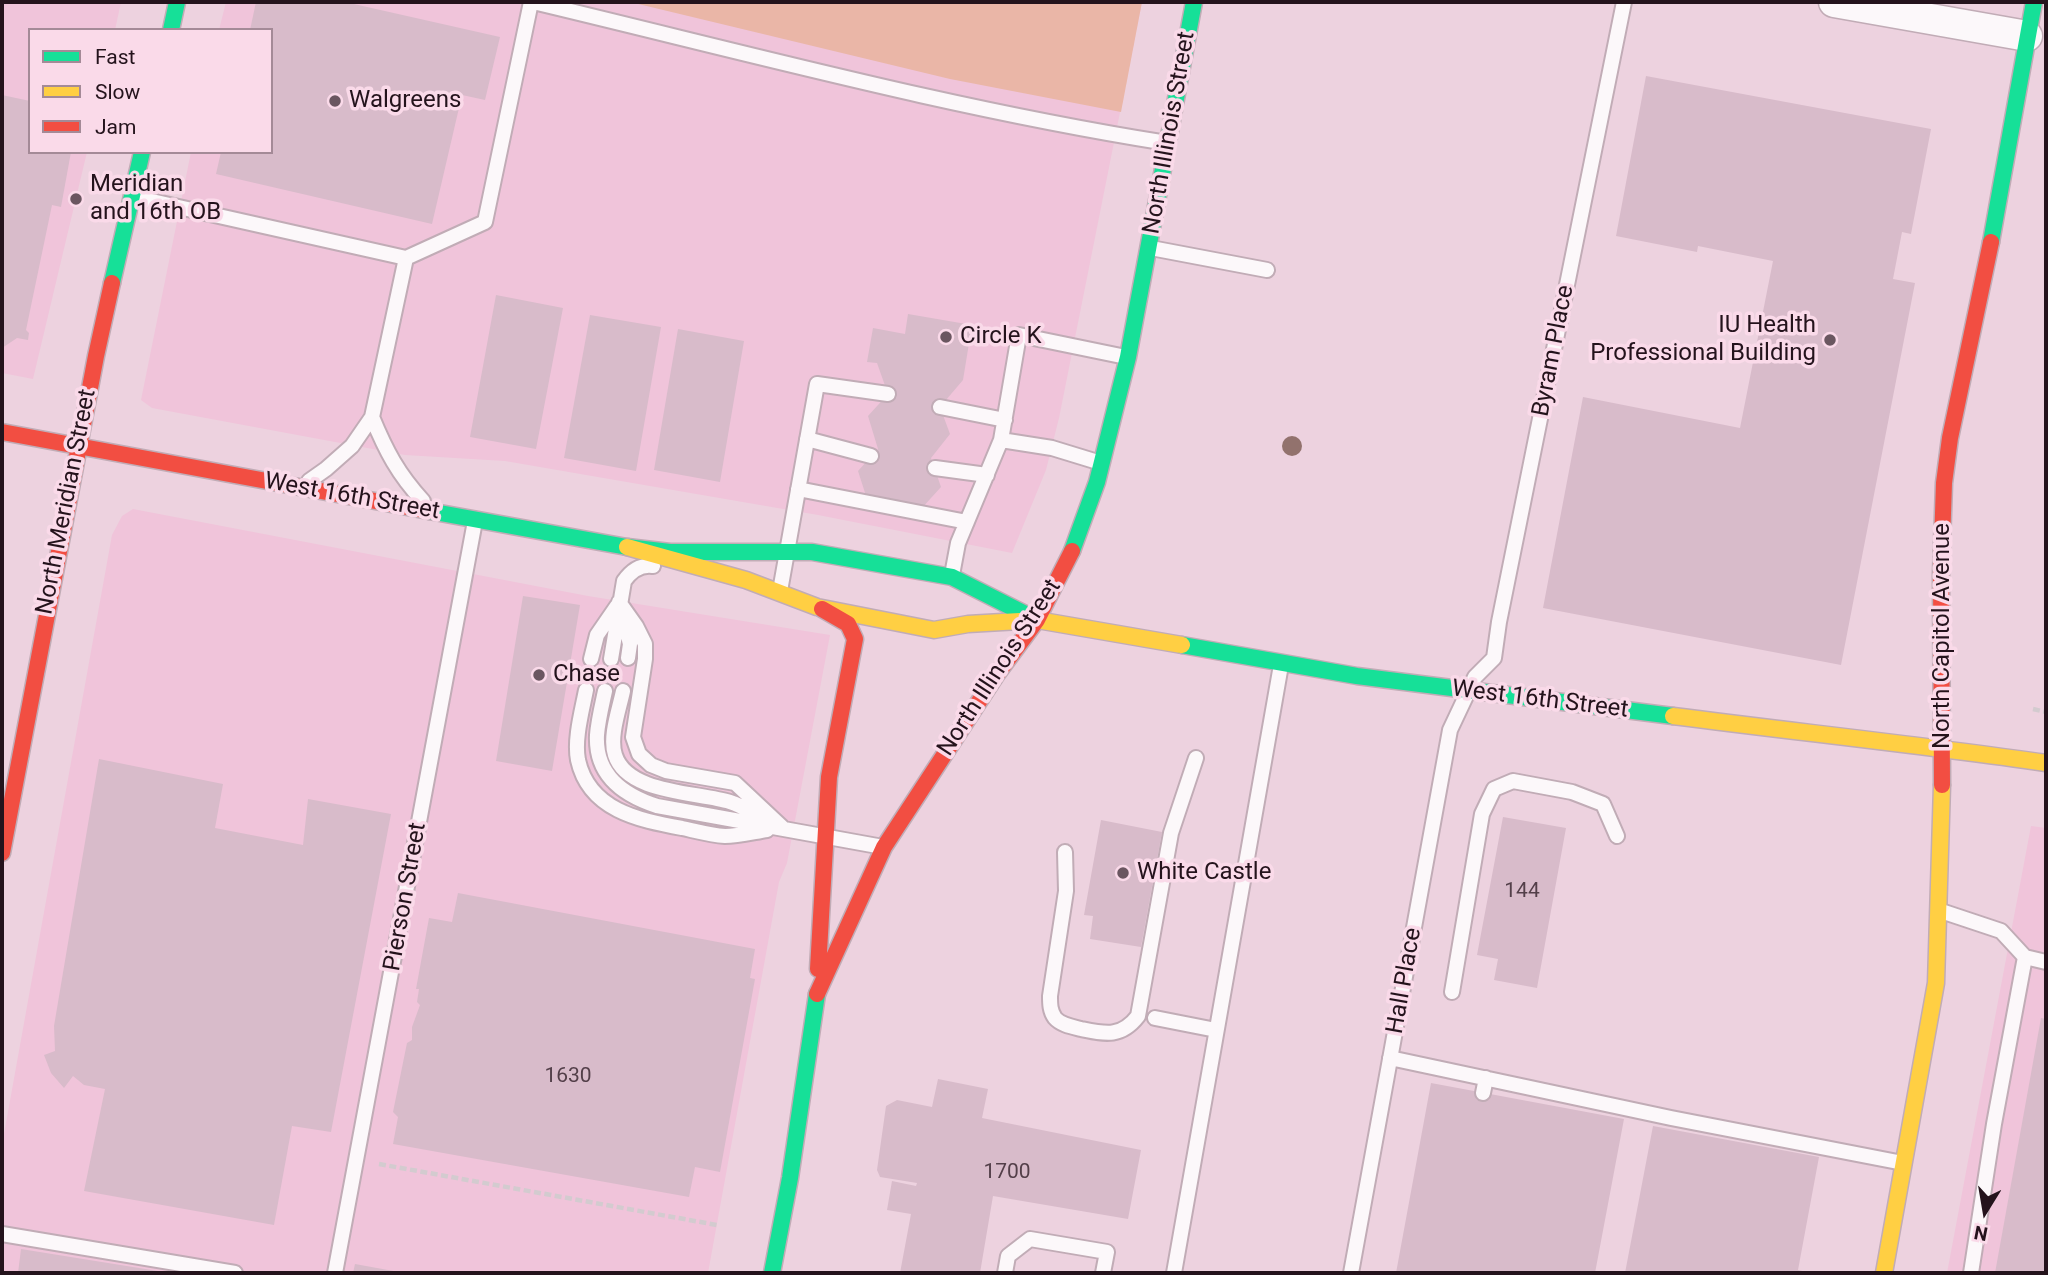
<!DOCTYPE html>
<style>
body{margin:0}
#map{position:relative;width:2048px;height:1275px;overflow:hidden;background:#edd2df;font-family:Roboto,sans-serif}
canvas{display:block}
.frame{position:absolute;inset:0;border:4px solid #24131c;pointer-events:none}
.legend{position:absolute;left:28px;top:28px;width:245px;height:126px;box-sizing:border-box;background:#fadae9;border:2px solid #a48a97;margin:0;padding:9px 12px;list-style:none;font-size:21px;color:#24131c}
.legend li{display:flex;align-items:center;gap:14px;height:35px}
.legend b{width:35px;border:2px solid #a48a97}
.north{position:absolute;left:1950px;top:1177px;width:70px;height:70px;-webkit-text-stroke:5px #fadae9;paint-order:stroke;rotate:191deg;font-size:19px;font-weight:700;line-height:28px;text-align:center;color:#24131c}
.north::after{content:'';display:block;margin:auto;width:24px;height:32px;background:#24131c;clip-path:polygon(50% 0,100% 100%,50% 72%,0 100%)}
</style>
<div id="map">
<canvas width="2048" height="1275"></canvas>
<div class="frame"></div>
<ul class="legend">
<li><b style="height:9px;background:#16e098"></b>Fast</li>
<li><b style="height:9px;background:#ffcf43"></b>Slow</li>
<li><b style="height:9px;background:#f24e42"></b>Jam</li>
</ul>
<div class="north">N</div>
</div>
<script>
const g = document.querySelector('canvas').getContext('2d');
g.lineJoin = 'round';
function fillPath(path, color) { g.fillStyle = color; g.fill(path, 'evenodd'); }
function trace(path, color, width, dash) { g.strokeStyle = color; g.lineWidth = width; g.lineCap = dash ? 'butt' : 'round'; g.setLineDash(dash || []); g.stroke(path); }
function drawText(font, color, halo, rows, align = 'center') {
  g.font = font + ' Roboto,sans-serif'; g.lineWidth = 7; g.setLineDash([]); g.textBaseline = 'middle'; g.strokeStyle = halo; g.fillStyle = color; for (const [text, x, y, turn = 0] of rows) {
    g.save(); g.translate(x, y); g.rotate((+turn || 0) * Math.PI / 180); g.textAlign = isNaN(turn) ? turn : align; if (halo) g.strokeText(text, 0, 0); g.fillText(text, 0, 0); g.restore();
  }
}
fillPath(new Path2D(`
 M2,2H121L115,30H30V152H87L33,379L2,373Z
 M226,2H1142L1059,418L1046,470L1012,553L818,515L505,461L405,455L152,408L141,400L191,152H271V30H219Z
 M133,509L588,596L830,635L787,863L779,882L708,1273H2V1145L112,535L122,516Z
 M2031,826L2046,828V1273H1947Z`), '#f0c4da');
fillPath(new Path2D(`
 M630,2H1142L1121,112L950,79Z`), '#eab6a7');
fillPath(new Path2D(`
 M256,2H345L500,37L485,100L462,95L432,224L216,174L221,152H271V30H250Z
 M1646,76L1931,129L1911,234L1902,232L1893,279L1915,283L1841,665L1543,608L1583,397L1740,428L1773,261L1698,246L1697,252L1616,236Z
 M2,95L30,101V152H71L61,207L52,205L26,330L29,333L28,340L17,338L2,348Z
 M496,295L563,308L536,449L470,437Z
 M908,314L972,325L963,380L940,407L950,434L931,458L941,487L921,509L867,499L858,471L878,449L868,416L888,394L877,363L867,362L873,328L905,334Z
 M590,315L661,327L636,471L564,458Z
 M678,329L744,341L720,482L654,470Z
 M523,596L580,605L552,771L496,761Z
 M99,759L223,784L215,828L303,845L308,799L391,814L331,1132L292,1126L274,1225L84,1191L105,1089L84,1085L73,1076L64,1088L51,1073L44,1055L55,1051L54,1026Z
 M1503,817L1566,828L1537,988L1494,980L1498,959L1477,955Z
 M1101,820L1162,832L1141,947L1090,939L1093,916L1084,915Z
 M458,893L755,949L750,978L755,979L720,1172L695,1167L689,1197L393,1144L398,1117L393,1112L407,1043L412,1040V1027L420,1005L417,1002L419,989H416L429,918L452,922Z
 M2041,1018L2046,1019V1273H1995Z
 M938,1079L988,1089L982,1118L1141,1150L1128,1219L993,1196L980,1273H900L911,1214L887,1210L892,1181L916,1186L917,1183L880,1177L877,1170L886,1106L897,1100L932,1107Z
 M1431,1083L1624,1119L1595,1273H1396Z
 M1653,1126L1819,1157L1798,1270L1811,1273H1625Z
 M21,1249L164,1272V1273H18Z
 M355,1264L399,1272V1273H353Z`), '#d8bbca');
const lane = new Path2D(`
 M533,2C743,52 952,109 1167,143
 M134,197L406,258L372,417L352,446L326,469L309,481
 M1151,248L1267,270
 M406,258L485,222L531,2
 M940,407L1005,420
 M372,417C386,451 398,474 423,501
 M807,439L871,456
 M1001,440L1052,448L1101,463
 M935,468L987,475
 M798,489L967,522
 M952,575L958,543L1001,440L1019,335L1126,357
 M780,591L817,384L888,394
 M619,602L636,626L645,644V659L633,737L639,754L651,765L666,771L735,783L782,827
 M622,612L630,644L628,658
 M591,659L597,635L617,606
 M611,659L624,581C631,571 640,564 653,566
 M586,690C582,711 574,739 578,760C589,810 638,820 682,828C696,831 711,835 725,836C738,836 754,832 767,830
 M605,691C602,705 598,721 597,735C595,775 623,795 657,806L883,847
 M623,691C619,710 609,737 615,755C627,794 699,792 730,802C743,806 756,815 769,821
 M1065,852L1066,891L1050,996C1050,1004 1050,1011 1055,1018C1061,1025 1073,1027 1081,1029C1105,1034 1121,1038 1138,1016L1171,833L1196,758
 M1941,911L2001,931L2025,957L2046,962
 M1452,992L1482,814L1494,789L1513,781L1572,792L1603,804L1617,836
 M1155,1018L1216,1030
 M1390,1058L1671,1118L1903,1163
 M1483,1093L1486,1078
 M2,1234L235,1273
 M335,1273L475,521
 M1005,1273L1008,1256L1030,1239L1107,1252L1103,1273
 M1174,1273L1281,665
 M1351,1273L1450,730L1475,677L1494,658L1499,622L1624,2
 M1971,1273L1994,1124L2025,957`);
const street = new Path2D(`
 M1834,2L2027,36`);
const fast = new Path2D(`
 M171,30L177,2
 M1991,242L2034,2
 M112,283L142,152
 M429,511L627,547L670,552H812L952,577L1037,620
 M1072,551L1097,482L1128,357L1194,2
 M1182,645L1357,676L1673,716
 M772,1273L790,1178L817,994`);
const slow = new Path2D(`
 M627,547L746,580L817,607L934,630L968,624L1037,620L1182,645
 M1673,716C1797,732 1922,745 2046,763
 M1884,1273L1936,983L1942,785`);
const jam = new Path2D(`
 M2,432L429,511
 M1942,785L1941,574L1944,483L1950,438L1991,242
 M2,853L96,356L112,283
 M818,969L829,777L855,639L848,624L822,609
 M817,994L884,847L997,674L1037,620L1072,551`);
trace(lane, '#c1acb6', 18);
trace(street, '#c1acb6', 33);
trace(fast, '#c1acb6', 19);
trace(slow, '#c1acb6', 19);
trace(jam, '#c1acb6', 19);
trace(new Path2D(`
 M2033,709L2046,712
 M379,1164L717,1225`), '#d3cbcf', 4.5, [7, 3.5]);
trace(lane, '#fcf8fa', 14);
trace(street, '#fcf8fa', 30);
trace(fast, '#16e098', 16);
trace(slow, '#ffcf43', 16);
trace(jam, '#f24e42', 16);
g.fillStyle = '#92726d';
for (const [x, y] of [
 [1292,446]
]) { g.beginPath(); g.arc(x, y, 10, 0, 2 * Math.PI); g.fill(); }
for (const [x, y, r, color] of [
 [335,101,7,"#6a5660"],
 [76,199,7,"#6a5660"],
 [946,337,7,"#6a5660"],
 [1830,340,7,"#6a5660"],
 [539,675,7,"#6a5660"],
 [1123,873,7,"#6a5660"]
]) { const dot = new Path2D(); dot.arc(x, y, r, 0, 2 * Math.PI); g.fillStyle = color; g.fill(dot); trace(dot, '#fadae9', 2.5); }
drawText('21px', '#533f49', null, [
 ["144",1522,892],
 ["1630",568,1077],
 ["1700",1007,1173]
]);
drawText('24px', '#24131c', '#fadae9', [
 ["Walgreens",349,101],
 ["Meridian",90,185],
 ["and 16th OB",90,213],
 ["IU Health",1816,326,"right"],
 ["Professional Building",1816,354,"right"],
 ["Circle K",960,337],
 ["Chase",553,675],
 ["White Castle",1137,873]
], 'left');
drawText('24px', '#24131c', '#fadae9', [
 ["North Illinois Street",1170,133,-80],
 ["Byram Place",1554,351,-79],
 ["West 16th Street",352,497,10],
 ["North Meridian Street",67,502,-79],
 ["North Capitol Avenue",1943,636,-90],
 ["North Illinois Street",1000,668,-57],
 ["West 16th Street",1540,700,7],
 ["Pierson Street",406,897,-80],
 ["Hall Place",1405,981,-80]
]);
</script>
